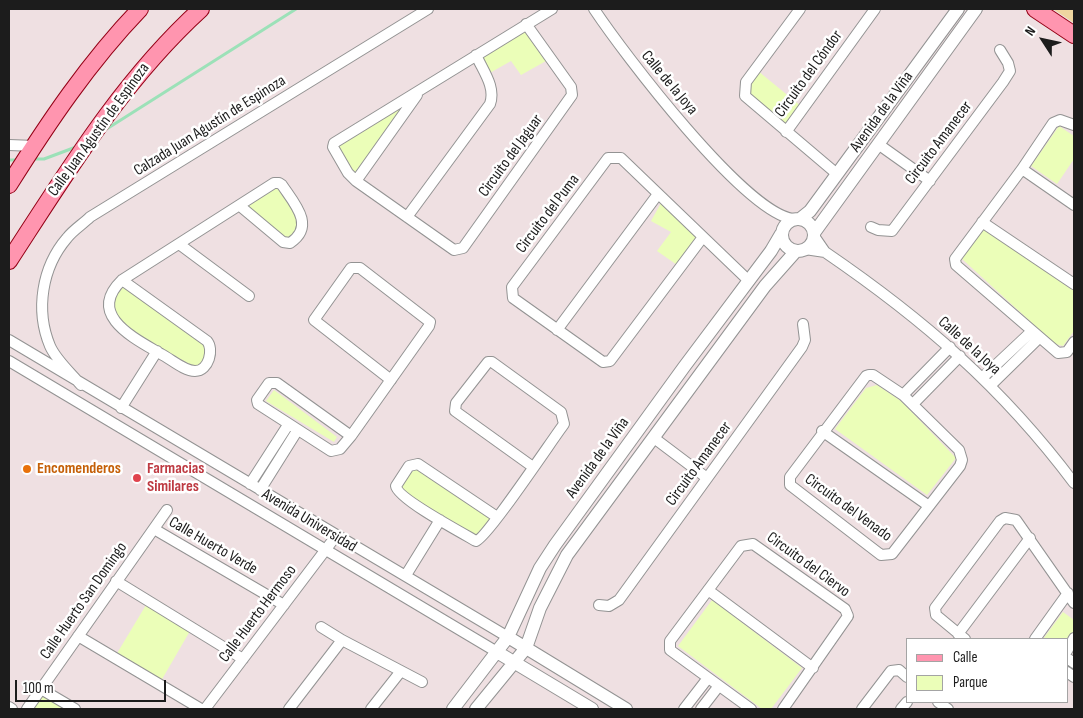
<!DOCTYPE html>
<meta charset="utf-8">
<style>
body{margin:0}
#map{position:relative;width:1083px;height:718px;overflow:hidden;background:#efe0e2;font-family:"Sofia Sans Condensed",sans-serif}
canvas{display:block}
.frame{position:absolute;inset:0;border:10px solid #1c1c1c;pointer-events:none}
.legend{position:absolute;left:906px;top:638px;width:162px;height:65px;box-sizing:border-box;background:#fff;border:1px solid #a4a4a4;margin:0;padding:6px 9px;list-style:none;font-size:15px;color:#1c1c1c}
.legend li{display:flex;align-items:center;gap:10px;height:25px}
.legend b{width:25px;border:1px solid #a4a4a4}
.north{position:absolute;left:1018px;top:15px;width:50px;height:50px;-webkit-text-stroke:4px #fff;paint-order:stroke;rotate:305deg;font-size:14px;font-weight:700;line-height:20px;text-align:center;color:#1c1c1c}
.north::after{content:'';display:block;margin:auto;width:18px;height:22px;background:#1c1c1c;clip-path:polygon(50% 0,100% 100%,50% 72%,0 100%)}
.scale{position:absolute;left:15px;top:680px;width:151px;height:22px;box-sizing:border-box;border:2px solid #1c1c1c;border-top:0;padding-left:6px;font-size:15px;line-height:18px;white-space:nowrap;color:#1c1c1c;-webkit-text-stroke:4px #fff;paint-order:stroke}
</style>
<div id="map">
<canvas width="1083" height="718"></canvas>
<div class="frame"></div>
<ul class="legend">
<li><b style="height:6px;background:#ff95af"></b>Calle</li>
<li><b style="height:14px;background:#ebfeb8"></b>Parque</li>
</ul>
<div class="north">N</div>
<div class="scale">100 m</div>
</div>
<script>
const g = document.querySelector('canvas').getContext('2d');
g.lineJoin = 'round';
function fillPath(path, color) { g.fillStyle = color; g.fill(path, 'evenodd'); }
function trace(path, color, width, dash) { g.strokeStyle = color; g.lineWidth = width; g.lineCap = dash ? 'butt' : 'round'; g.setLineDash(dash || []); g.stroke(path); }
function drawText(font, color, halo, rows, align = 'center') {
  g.font = font + ' "Sofia Sans Condensed",sans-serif'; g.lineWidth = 5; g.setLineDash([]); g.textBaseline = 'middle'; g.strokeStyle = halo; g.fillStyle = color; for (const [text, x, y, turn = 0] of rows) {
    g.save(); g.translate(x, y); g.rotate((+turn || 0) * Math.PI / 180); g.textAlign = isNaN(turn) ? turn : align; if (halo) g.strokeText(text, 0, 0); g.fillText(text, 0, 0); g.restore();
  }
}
fillPath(new Path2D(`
 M1053,9H1074V23Z`), '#eed6a0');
fillPath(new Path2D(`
 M525,25L546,61L521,75L511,61L488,74L478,57Z
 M758,71L802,107L786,130L747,93L745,85Z
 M412,99L356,178L337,146Z
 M1059,126L1074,136V159L1057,184L1031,166Z
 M277,184L301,222L296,237L281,240L245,206Z
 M661,203L698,238L680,267L657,251L671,232L651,221Z
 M983,228L1074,291V331L1063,346L1055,344L961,258Z
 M122,284L207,342L204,364L196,368L121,325L115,318L113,293Z
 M877,385L901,401L956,458L927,495L835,429L866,388Z
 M274,390L337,437L334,442L266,401Z
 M418,465L495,519L480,539L400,491L398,486L411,467Z
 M712,600L802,668L771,709H762L678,646Z
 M146,605L190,631L161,681L116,655Z
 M1063,612L1074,620V631L1067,641L1043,639Z
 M44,693L70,709H33Z`), '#ebfeb8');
trace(new Path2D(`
 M105,130L296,9
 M32,159H44L76,147
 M9,160H18`), '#9ce1b8', 3);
const minor = new Path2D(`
 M594,9C624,54 744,212 793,219
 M800,9L746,82L745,96L837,174
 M526,24L571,87L572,95L463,248L454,250L356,181L348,173L333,147L334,143L552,9
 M1074,125L1060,120L1053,123L1022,169L955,259L956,265L1058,353L1067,352L1074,342
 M786,132L875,9
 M878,144L930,181
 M9,145L35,146
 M1022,169L1074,205
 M356,181L417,95
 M407,217L490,104C496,87 483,71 476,55
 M982,222L1074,284
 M871,227L878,230L892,231L1003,82L1010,71L1008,63L1000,50
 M814,236L825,252C923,319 1002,387 1074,483
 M703,237L610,361L603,362L513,298L512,287L608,158H621L749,281
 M179,244L249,296
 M805,249L825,252
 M122,280L207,341C214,349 209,371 195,371C184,371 171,359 161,354C134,338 86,315 122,280L274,183H279L282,185C294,203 316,226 290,243L283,242L240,206
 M557,330L658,194
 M9,340L508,637
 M9,361L497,652
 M869,375H873L903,395L959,450L962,460L960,466L892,554L881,555L790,485V477L866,376Z
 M983,377L1032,331
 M81,385C71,373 56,360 50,346C35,310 42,267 67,238C73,230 83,224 90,217L428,9
 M991,385L1039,338
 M903,395L950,347
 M913,404L960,356
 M121,408L157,351
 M822,431L929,506
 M351,436L277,383H269L257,400L258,404L331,451L340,449L351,436L429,326L430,322L360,268H351L314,320L391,380
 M654,438L707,478
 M250,484L288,425
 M260,490L297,431
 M497,517L418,464L409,466L396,486C397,498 462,533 476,541C486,539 552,440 564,424L561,412L492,362H488L456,403L455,411L533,467
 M154,529L284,605
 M406,575L440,520
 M116,581L243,659
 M708,590L813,668
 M599,605L609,606L619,600L802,347L805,340L803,324
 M321,627L342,640L422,682
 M958,634L1030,538
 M78,636L201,709
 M965,639L936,615L935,608L1000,521L1005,518L1016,520L1074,603
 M1035,639L1068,593
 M1067,651L1074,638
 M1067,658L1074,663
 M1067,672L1074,677
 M41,689L75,709
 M938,702L948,709
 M9,707L12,709
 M27,709L167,510
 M205,709L336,536
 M289,709L342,640
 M371,709L401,671
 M684,709L708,678
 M701,709L718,687
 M751,709L670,650V641L741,546L753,544L845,609L848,616L783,709
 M862,709L891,671L899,670L907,677
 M901,709L907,702`);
const tertiary = new Path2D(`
 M782 235a16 16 0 1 1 32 0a16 16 0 1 1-32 0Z
 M800,219L810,211L958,9
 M814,233L976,9
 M508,637L626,709
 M497,652L592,709
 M453,709L508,637L540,568L555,545L684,367L771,251L781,234
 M476,709L526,648L540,608L567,555L765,286L796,251`);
const primary = new Path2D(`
 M1035,9L1074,35
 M9,185C48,123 89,62 140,9
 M9,261C67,172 122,81 201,9`);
trace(minor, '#939393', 12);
trace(tertiary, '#939393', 14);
trace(primary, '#940016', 18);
trace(minor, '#fff', 10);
trace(tertiary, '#fff', 12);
trace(primary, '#ff95af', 16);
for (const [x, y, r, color] of [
 [27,469,5,"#e8710a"],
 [137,478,5,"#e0444e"]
]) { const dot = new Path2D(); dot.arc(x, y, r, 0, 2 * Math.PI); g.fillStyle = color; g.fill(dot); trace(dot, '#fff', 2); }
drawText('16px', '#1c1c1c', '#fff', [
 ["Circuito del Cóndor",809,74,-54],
 ["Calle de la Joya",669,83,50],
 ["Avenida de la Viña",882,112,-54],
 ["Calzada Juan Agustín de Espinoza",210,126,-32],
 ["Calle Juan Agustín de Espinoza",99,130,-54],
 ["Circuito Amanecer",939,143,-53],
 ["Circuito del Jaguar",511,156,-54],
 ["Circuito del Puma",548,214,-53],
 ["Calle de la Joya",969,346,42],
 ["Avenida de la Viña",598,458,-54],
 ["Circuito Amanecer",699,464,-54],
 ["Circuito del Venado",848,508,36],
 ["Avenida Universidad",309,521,31],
 ["Calle Huerto Verde",213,546,30],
 ["Circuito del Ciervo",808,565,36],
 ["Calle Huerto San Domingo",84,601,-55],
 ["Calle Huerto Hermoso",258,614,-53]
]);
drawText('bold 16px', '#c56008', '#fff', [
 ["Encomenderos",37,469]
], 'left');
drawText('bold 16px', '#be3a42', '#fff', [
 ["Farmacias",147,469],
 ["Similares",147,487]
], 'left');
</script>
